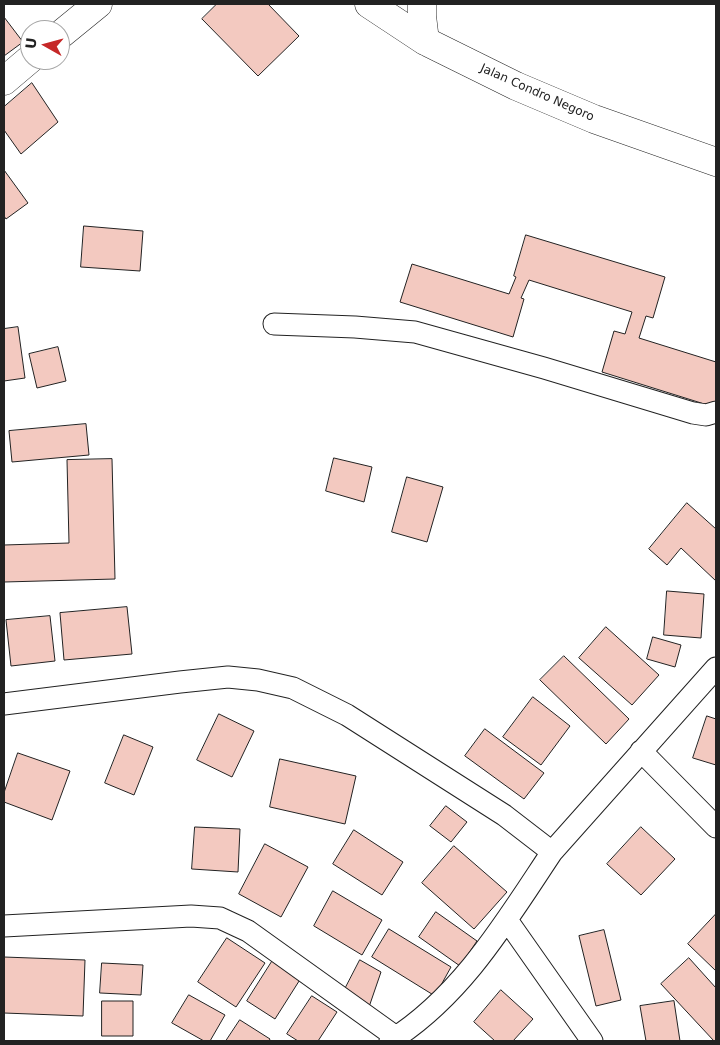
<!DOCTYPE html>
<style>
body{margin:0}
#map{position:relative;width:720px;height:1045px;overflow:hidden;background:#fff;font-family:"DejaVu Sans",sans-serif}
canvas{display:block}
.frame{position:absolute;inset:0;border:5px solid #222;pointer-events:none}
.north{position:absolute;left:20px;top:20px;width:50px;height:50px;box-sizing:border-box;background:#fff;border:1px solid #a7a7a7;border-radius:50%;rotate:277deg;font-size:14px;font-weight:700;line-height:20px;text-align:center;color:#222}
.north::after{content:'';display:block;margin:auto;width:18px;height:22px;background:#c62828;clip-path:polygon(50% 0,100% 100%,50% 72%,0 100%)}
</style>
<div id="map">
<canvas width="720" height="1045"></canvas>
<div class="frame"></div>
<div class="north">U</div>
</div>
<script>
const g = document.querySelector('canvas').getContext('2d');
g.lineJoin = 'round';
function fillPath(path, color) { g.fillStyle = color; g.fill(path, 'evenodd'); }
function trace(path, color, width, dash) { g.strokeStyle = color; g.lineWidth = width; g.lineCap = dash ? 'butt' : 'round'; g.setLineDash(dash || []); g.stroke(path); }
function drawText(font, color, halo, rows, align = 'center') {
  g.font = font + ' "DejaVu Sans",sans-serif'; g.lineWidth = 4; g.setLineDash([]); g.textBaseline = 'middle'; g.strokeStyle = halo; g.fillStyle = color; for (const [text, x, y, turn = 0] of rows) {
    g.save(); g.translate(x, y); g.rotate((+turn || 0) * Math.PI / 180); g.textAlign = isNaN(turn) ? turn : align; if (halo) g.strokeText(text, 0, 0); g.fillText(text, 0, 0); g.restore();
  }
}
const building = new Path2D(`
 M217,4H268L299,36L258,76L202,19Z
 M4,17L23,42L4,56Z
 M32,83L58,122L21,154L4,130V107Z
 M4,170L28,203L6,219L4,216Z
 M84,226L143,231L140,271L81,267Z
 M526,235L665,277L653,318L646,316L639,338L716,362V401L714,407L602,372L614,331L625,334L632,312L529,280L521,298L524,299L513,337L400,302L412,264L509,294L516,277L514,276Z
 M18,327L25,378L4,381V329Z
 M58,347L66,381L37,388L29,354Z
 M86,424L89,455L12,462L9,431Z
 M334,458L372,467L364,502L326,491Z
 M112,459L115,579L4,582V545L69,543L67,460Z
 M407,477L443,487L427,542L392,532Z
 M687,503L716,529V581L681,548L667,565L649,549Z
 M667,591L704,594L701,638L664,635Z
 M127,607L132,654L64,660L60,613Z
 M50,616L55,661L11,666L6,620Z
 M606,627L659,675L632,705L579,658Z
 M653,637L681,645L675,667L647,659Z
 M564,656L629,719L606,744L540,680Z
 M533,697L570,726L541,765L503,737Z
 M219,714L254,731L232,777L197,760Z
 M707,716L716,719V765L693,758Z
 M485,729L544,773L524,799L465,756Z
 M124,735L153,747L134,795L105,783Z
 M18,753L70,771L52,820L4,802V793Z
 M280,759L356,776L345,824L270,807Z
 M446,806L467,822L451,842L430,826Z
 M195,827L240,829L238,872L192,869Z
 M641,827L675,859L641,895L607,864Z
 M354,830L403,862L382,895L333,864Z
 M265,844L308,867L281,917L239,894Z
 M454,846L507,892L474,929L422,883Z
 M333,891L382,920L362,955L314,926Z
 M436,912L477,941L460,966L419,937Z
 M716,914V971L688,944Z
 M389,929L451,967L435,996L372,957Z
 M604,930L621,1000L596,1006L579,936Z
 M227,938L265,963L236,1007L198,982Z
 M4,957L85,960L83,1016L4,1013Z
 M689,958L716,988V1041H714L661,984Z
 M273,960L301,978L275,1019L247,1001Z
 M360,960L381,972L369,1007L344,991Z
 M102,963L143,965L141,995L100,993Z
 M501,990L533,1019L513,1041H495L474,1022Z
 M189,995L225,1015L210,1041H204L172,1023Z
 M312,996L337,1012L318,1041H298L287,1034Z
 M102,1001H133V1036H102Z
 M674,1001L680,1041H646L640,1006Z
 M240,1020L270,1039L269,1041H226Z`);
fillPath(building, '#f3c9c0');
trace(building, '#222', 1);
const street = new Path2D(`
 M274,324L355,327L415,332L544,368L693,413L706,415L716,412
 M4,704L180,682L228,677L258,680L293,688L347,715L504,815L552,852L716,668
 M641,751L716,827
 M507,920L592,1041
 M4,926L191,916L220,918L248,931L396,1037
 M390,1041C462,996 506,921 552,852`);
const secondary = new Path2D(`
 M369,4L425,41L516,86L594,119L716,162
 M422,4V16L425,41
 M60,35L98,4
 M4,81L30,59`);
trace(street, '#222', 23);
trace(secondary, '#222', 29);
trace(street, '#fff', 21);
trace(secondary, '#fff', 28);
drawText('12px', '#222', '#fff', [
 ["Jalan Condro Negoro",537,93,24]
]);
</script>
